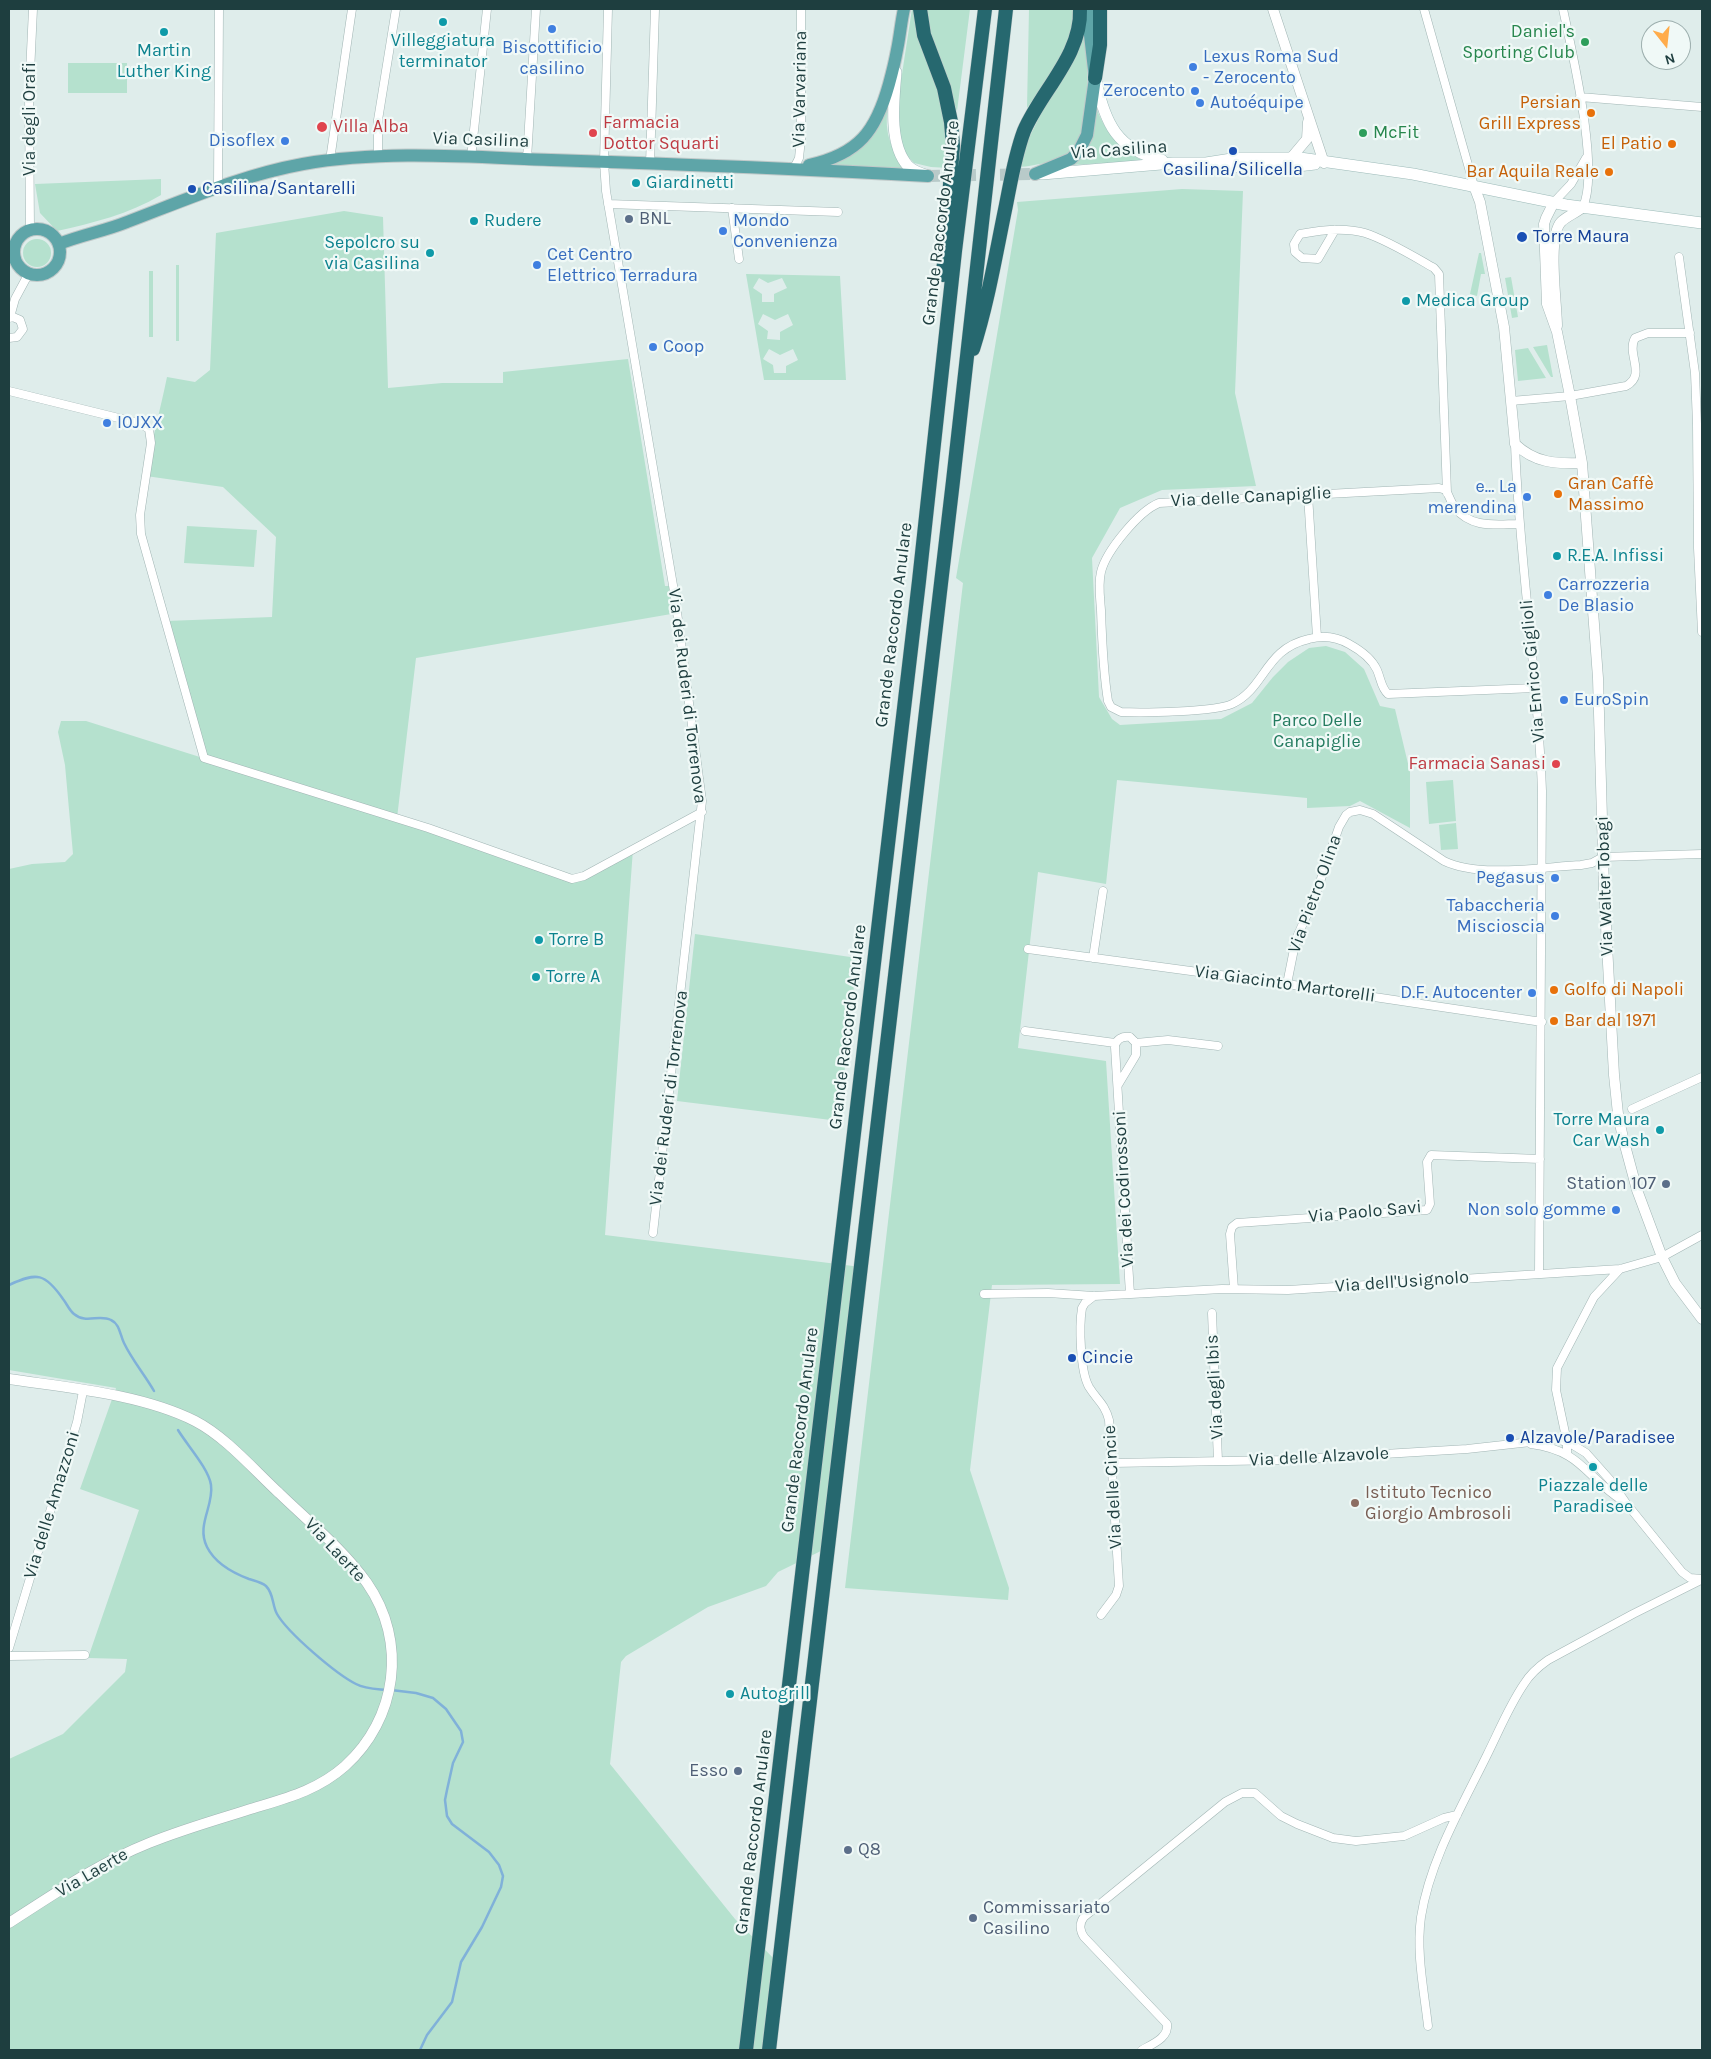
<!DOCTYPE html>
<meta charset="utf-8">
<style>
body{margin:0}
#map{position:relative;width:1711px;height:2059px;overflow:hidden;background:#dfedeb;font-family:Karla,sans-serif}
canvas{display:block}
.frame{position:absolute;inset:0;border:10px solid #1e3e3f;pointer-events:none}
.north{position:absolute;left:1641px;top:20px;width:50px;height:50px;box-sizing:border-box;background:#f0f9f7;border:1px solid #9caead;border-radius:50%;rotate:164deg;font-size:14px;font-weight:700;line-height:20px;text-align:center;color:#1e3e3f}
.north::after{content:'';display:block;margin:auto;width:18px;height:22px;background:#ffac4b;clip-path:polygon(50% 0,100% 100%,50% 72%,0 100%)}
</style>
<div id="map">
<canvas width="1711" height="2059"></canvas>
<div class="frame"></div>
<div class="north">N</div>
</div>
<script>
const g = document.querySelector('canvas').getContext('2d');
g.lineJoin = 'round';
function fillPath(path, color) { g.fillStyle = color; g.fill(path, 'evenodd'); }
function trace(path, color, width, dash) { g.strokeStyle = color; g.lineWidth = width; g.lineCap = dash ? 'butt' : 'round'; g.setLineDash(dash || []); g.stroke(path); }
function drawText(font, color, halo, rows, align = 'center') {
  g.font = font + ' Karla,sans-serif'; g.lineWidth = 4.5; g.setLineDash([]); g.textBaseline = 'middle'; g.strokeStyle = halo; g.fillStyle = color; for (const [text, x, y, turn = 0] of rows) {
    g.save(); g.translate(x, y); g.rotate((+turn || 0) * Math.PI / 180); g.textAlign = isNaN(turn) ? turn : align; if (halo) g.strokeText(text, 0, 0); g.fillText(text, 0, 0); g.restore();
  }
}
fillPath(new Path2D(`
 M912,9H915L944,100L949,168L931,167L914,163L903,151L896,113Z
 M924,9H970L957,111L936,58Z
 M1029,9H1074V29L1053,72L1027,108Z
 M1086,22C1086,49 1093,127 1077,148C1067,160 1034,166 1019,167L1024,148Z
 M68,63H127V93H68Z
 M889,100C883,131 889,146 907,171L828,167L844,158Z
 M1097,110C1107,134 1120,150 1144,161L1070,165Z
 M161,179V195C129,214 93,223 57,231L40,213L35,184Z
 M1182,189L1243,191L1235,393L1256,486L1162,490L1120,508L1092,558L1099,697L1112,719L1120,725L1221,719L1252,703L1273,677L1288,662L1309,648L1326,646L1345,652L1364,669L1380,706L1395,709L1410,772V828L1360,801L1350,806L1307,808V798L1117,780L1106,884L1038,872L1018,1048L1106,1061L1120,1284L992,1285L970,1470L1009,1588L1008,1600L845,1588L963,583L956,578L1018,210L1017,202Z
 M344,211L383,217L388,388L442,383H503V372L628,359L665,586H673L677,613L416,658L397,818L574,879L633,849L605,1235L861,1267L827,1548L778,1572L766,1586L708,1607L626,1656L621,1662L610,1764L735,1919L779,1964L770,2050H9V1759L63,1734L125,1672L127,1659L88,1658L139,1510L80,1489L116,1388L9,1370V869L32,864L65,862L73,854L65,765L58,732L61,721H86L203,758L166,621L272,617L276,537L223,487L146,476C151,443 160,411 167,377L195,382L210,370L216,233Z
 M23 253a14 14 0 1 1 28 0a14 14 0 1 1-28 0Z
 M1479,253H1481L1485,274H1481L1477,296L1470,294Z
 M176,265H179V341H176Z
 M149,271H153V337H149Z
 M746,274L840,276L846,380H764ZM759,278L768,283L782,278L787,288L774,294V302H762V294L753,288ZM763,314L775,320L788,314L793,325L780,332V340L767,339L768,331L758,324ZM769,349L780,355L793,349L798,360L786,366V373H774L773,365L763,359Z
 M1511,277L1518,317L1512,318L1505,278Z
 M1547,345L1553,377H1551L1533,347Z
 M1528,348L1546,378L1518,381L1515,350Z
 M187,526L257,530L254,567L184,563Z
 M1453,780L1456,821L1429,824L1426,782Z
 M1456,823L1458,849L1441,850L1439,825Z
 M695,934L857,958L839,1121L677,1101Z`), '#b5e1ce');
trace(new Path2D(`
 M9,1285C37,1272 45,1273 63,1299C67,1304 69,1310 74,1314C86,1324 99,1314 111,1320C120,1324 120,1335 124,1343C132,1360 145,1375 154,1391
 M178,1430C187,1445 209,1469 211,1485C214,1506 196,1525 207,1547C215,1563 233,1573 249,1579C255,1581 261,1582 266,1586C274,1594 272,1605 277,1614C288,1633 336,1674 356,1684C365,1689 376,1689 386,1690
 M391,1690L416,1693L433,1698L446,1709L461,1731L463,1742L453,1763L447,1790L445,1800L447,1816L452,1824L489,1852L499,1865L503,1876L501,1887L482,1927L461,1962L452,2002L427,2035L420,2050`), '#80b1d9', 2.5);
trace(new Path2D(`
 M928,176L1035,174`), '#b8cac9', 12, [12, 6]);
const minor = new Path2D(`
 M608,9L604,162L606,191L675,597L702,801L653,1233
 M1424,9L1474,186
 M1563,9C1572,52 1600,169 1583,207
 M1580,97L1702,107
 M378,156V120L396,9
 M471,158L487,9
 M527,159L536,9
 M330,160L352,9
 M650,164L655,9
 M794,168L799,158L801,139V9
 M218,186L219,9
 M1554,202L1571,184L1586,158
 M608,204L838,212
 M732,208L739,259
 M30,230L29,94L33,9
 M1335,230L1318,259L1302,258L1295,252L1294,244L1300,234C1320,230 1345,227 1365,233C1387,240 1413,256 1434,268L1439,274L1447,493
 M1679,257L1695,373L1697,424L1698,548L1702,632
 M10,317L15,299L29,273
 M9,318L13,317L20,320L23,329L17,337L9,338
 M9,391L139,423L149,429L151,443L140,515L141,534L204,758L428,828L572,879L584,876L702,812
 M1511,401L1570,396L1626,386C1647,375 1626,354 1635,338L1648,333H1690
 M1515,444C1519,560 1538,675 1542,791L1539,1273
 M1308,495L1317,637
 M1520,524C1496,524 1472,529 1455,508C1451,502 1449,496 1446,490L1439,488L1159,503C1139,511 1106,551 1101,572C1098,584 1100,597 1101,610C1102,640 1103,671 1108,701L1111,707L1121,712C1142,713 1215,712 1232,704C1266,688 1264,649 1309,639C1323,635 1337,637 1349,644C1360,650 1372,659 1377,670C1381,679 1381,688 1388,694L1535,688
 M1028,949L1287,984L1542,1022
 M1093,958L1103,891
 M1287,984L1296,939L1314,899L1339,827L1346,815L1350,812L1360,810L1373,814L1444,861C1479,878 1542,867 1581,865L1592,863L1603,857L1702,854
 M1025,1031L1115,1043
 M1136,1043L1168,1040L1218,1046
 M1118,1085L1136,1055V1043L1130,1037C1122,1036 1116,1039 1115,1047L1130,1294
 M1632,1109L1702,1077
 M1234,1289L1230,1234L1232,1227L1237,1223L1427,1210L1430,1204L1427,1162L1431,1155L1540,1159
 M984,1294L1048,1293L1094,1296L1222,1289L1288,1290L1620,1269L1662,1257L1702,1235
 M1094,1296L1085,1303L1082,1308C1079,1326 1080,1371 1089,1387C1097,1400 1105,1404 1109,1420L1119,1586L1116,1595L1101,1615
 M1212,1313L1218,1461
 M1531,1444C1583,1451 1585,1477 1623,1501
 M1567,1454V1442L1556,1390L1557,1368L1594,1297L1620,1269
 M1112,1463L1285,1460L1467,1449L1558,1439L1573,1445L1586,1453L1610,1480L1626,1503L1682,1572L1690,1578L1702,1579
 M9,1648L77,1422L83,1391
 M9,1656L85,1655
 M1428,2026C1424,1990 1416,1953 1421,1917C1430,1860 1462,1806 1487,1755C1499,1731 1509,1706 1524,1684C1530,1674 1538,1667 1548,1660L1633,1614L1701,1580
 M1142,2050C1152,2044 1169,2038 1167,2024L1084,1937C1080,1931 1079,1923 1084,1917L1225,1802L1242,1793H1255L1281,1816L1297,1824L1333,1838L1356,1841L1404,1836L1444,1818L1457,1815`);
const tertiary = new Path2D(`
 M1273,9L1324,163
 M1291,158L1307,139L1308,122
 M1474,186L1480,202L1504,327L1515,444C1535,463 1556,464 1582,463
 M1554,202L1546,218L1544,224L1547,304L1557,332L1570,396L1582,463L1598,678L1604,889L1614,1075L1618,1114L1623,1138L1637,1190L1662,1257L1675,1283L1702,1319
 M1557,326C1557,305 1547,237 1561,222C1567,216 1576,213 1583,207
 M9,1379C69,1388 141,1394 195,1421C226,1437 254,1470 279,1493C309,1522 343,1549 367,1583C408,1642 397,1719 345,1766C318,1790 287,1798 254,1808C219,1819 183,1829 149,1843C99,1863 54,1894 9,1923`);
const secondary = new Path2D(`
 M896,72C894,99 888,144 908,166C912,170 919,173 925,175
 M1096,81C1105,123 1117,150 1162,160
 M1206,163L1238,158H1300L1413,174L1566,205L1702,223
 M1042,174L1173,163H1206L1238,167H1289L1315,164`);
const primary = new Path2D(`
 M809,165C859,154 876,131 889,84C892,73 895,61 897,50C900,36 901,22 904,9
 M1035,174L1071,159L1079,151L1087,135L1095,78L1087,9
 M14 252a23 23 0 1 1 46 0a23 23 0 1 1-46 0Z
 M59,244C81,235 105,231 127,222C185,200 242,175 303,164C385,150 469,157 551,160C677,164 803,169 928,176`);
const motorway = new Path2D(`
 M920,9L924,35L944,88L951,122L953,146L943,275
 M1095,78L1100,45V9
 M973,349C988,302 996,253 1006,205C1011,180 1015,155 1024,131C1041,91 1082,55 1080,9
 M746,2050L919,581L955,251L985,9
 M769,2050L953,481L1006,9`);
trace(minor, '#a1b5b4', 9);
trace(tertiary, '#a1b5b4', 11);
trace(secondary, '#9cbab8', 12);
trace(primary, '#c0c9c9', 14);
trace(motorway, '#c0c9c9', 15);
trace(minor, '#fff', 8);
trace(tertiary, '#fff', 10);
trace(secondary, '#fff', 11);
trace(primary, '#5ea5a8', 12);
trace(motorway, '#26686f', 14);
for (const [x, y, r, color] of [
 [443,22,5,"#0f9aa8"],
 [552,29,5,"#3f7fe0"],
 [164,32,5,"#0f9aa8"],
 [1585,42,5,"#2e9e5b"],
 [1193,67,5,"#3f7fe0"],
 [1195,91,5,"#3f7fe0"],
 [1200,103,5,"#3f7fe0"],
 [1591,113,5,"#e8710a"],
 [322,127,6,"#e0444e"],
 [593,133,5,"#e0444e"],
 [1363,133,5,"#2e9e5b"],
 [285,141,5,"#3f7fe0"],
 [1672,144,5,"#e8710a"],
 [1233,151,5,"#1a4fb4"],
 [1609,172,5,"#e8710a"],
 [636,183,5,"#0f9aa8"],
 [192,189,5,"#1a4fb4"],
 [629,219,5,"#5c6f8a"],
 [474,221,5,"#0f9aa8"],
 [723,231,5,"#3f7fe0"],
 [1522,237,6,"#1a4fb4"],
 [430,253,5,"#0f9aa8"],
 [537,265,5,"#3f7fe0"],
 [1406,301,5,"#0f9aa8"],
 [653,347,5,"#3f7fe0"],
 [107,423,5,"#3f7fe0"],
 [1558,494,5,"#e8710a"],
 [1527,497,5,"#3f7fe0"],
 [1557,556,5,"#0f9aa8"],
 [1548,595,5,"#3f7fe0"],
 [1564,700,5,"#3f7fe0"],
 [1556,764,5,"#e0444e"],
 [1555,878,5,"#3f7fe0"],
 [1555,916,5,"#3f7fe0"],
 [539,940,5,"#0f9aa8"],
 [536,977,5,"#0f9aa8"],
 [1554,990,5,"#e8710a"],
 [1532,993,5,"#3f7fe0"],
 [1554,1021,5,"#e8710a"],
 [1660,1130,5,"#0f9aa8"],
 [1666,1184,5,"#5c6f8a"],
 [1616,1210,5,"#3f7fe0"],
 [1072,1358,5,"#1a4fb4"],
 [1510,1438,5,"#1a4fb4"],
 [1593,1467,5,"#0f9aa8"],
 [1355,1503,5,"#8d6e63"],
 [730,1694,5,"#0f9aa8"],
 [738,1771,5,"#5c6f8a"],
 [848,1850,5,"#5c6f8a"],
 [973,1918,5,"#5c6f8a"]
]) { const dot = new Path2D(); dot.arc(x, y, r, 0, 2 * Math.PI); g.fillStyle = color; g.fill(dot); trace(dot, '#f0f9f7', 2); }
drawText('18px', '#27864d', '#f0f9f7', [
 ["Daniel's",1575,32],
 ["Sporting Club",1575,53],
 ["McFit",1373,133,"left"]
], 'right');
drawText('18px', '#0d838f', '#f0f9f7', [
 ["Villeggiatura",443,41,"center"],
 ["terminator",443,62,"center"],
 ["Martin",164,51,"center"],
 ["Luther King",164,72,"center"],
 ["Giardinetti",646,183],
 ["Rudere",484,221],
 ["Sepolcro su",420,243,"right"],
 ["via Casilina",420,264,"right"],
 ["Medica Group",1416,301],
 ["R.E.A. Infissi",1567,556],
 ["Torre B",549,940],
 ["Torre A",546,977],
 ["Torre Maura",1650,1120,"right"],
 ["Car Wash",1650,1141,"right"],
 ["Piazzale delle",1593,1486,"center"],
 ["Paradisee",1593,1507,"center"],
 ["Autogrill",740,1694]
], 'left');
drawText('18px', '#366cbe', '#f0f9f7', [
 ["Biscottificio",552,48,"center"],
 ["casilino",552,69,"center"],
 ["Lexus Roma Sud",1203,57],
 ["- Zerocento",1203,78],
 ["Zerocento",1185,91,"right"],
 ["Autoéquipe",1210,103],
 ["Disoflex",275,141,"right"],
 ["Mondo",733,221],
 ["Convenienza",733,242],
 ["Cet Centro",547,255],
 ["Elettrico Terradura",547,276],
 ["Coop",663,347],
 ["I0JXX",117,423],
 ["e... La",1517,487,"right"],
 ["merendina",1517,508,"right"],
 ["Carrozzeria",1558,585],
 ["De Blasio",1558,606],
 ["EuroSpin",1574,700],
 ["Pegasus",1545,878,"right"],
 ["Tabaccheria",1545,906,"right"],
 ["Miscioscia",1545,927,"right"],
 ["D.F. Autocenter",1522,993,"right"],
 ["Non solo gomme",1606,1210,"right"]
], 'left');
drawText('18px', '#1e3e3f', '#f0f9f7', [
 ["Via Varvariana",800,89,-89],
 ["Via degli Orafi",30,119,-90],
 ["Via Casilina",481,140,2],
 ["Via Casilina",1119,150,-4],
 ["Grande Raccordo Anulare",941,223,-83],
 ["Via delle Canapiglie",1251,497,-3],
 ["Grande Raccordo Anulare",894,625,-83],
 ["Via Enrico Giglioli",1533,671,-95],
 ["Via dei Ruderi di Torrenova",687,696,83],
 ["Via Walter Tobagi",1605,886,-92],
 ["Via Pietro Olina",1315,894,-70],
 ["Via Giacinto Martorelli",1285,984,8],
 ["Grande Raccordo Anulare",848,1027,-83],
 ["Via dei Ruderi di Torrenova",669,1098,-83],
 ["Via dei Codirossoni",1124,1189,-93],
 ["Via Paolo Savi",1365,1212,-5],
 ["Via dell'Usignolo",1402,1282,-4],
 ["Via degli Ibis",1215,1387,-93],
 ["Grande Raccordo Anulare",800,1430,-83],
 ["Via delle Alzavole",1319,1457,-3],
 ["Via delle Cincie",1113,1487,-93],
 ["Via delle Amazzoni",52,1505,-73],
 ["Via Laerte",335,1550,47],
 ["Grande Raccordo Anulare",754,1832,-83],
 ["Via Laerte",92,1873,-30]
]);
drawText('18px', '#c56008', '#f0f9f7', [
 ["Persian",1581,103],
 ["Grill Express",1581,124],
 ["El Patio",1662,144],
 ["Bar Aquila Reale",1599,172],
 ["Gran Caffè",1568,484,"left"],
 ["Massimo",1568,505,"left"],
 ["Golfo di Napoli",1564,990,"left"],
 ["Bar dal 1971",1564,1021,"left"]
], 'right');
drawText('18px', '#be3a42', '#f0f9f7', [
 ["Farmacia",603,123],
 ["Dottor Squarti",603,144],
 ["Villa Alba",333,127],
 ["Farmacia Sanasi",1546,764,"right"]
], 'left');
drawText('18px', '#164399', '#f0f9f7', [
 ["Casilina/Silicella",1233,170,"center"],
 ["Casilina/Santarelli",202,189],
 ["Torre Maura",1533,237],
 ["Cincie",1082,1358],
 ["Alzavole/Paradisee",1520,1438]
], 'left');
drawText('18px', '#4e5e75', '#f0f9f7', [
 ["BNL",639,219],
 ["Station 107",1656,1184,"right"],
 ["Esso",728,1771,"right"],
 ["Q8",858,1850],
 ["Commissariato",983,1908],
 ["Casilino",983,1929]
], 'left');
drawText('18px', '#237b5f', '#f0f9f7', [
 ["Parco Delle",1317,721],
 ["Canapiglie",1317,742]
]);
drawText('18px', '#785e54', '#f0f9f7', [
 ["Istituto Tecnico",1365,1493],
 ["Giorgio Ambrosoli",1365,1514]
], 'left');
</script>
